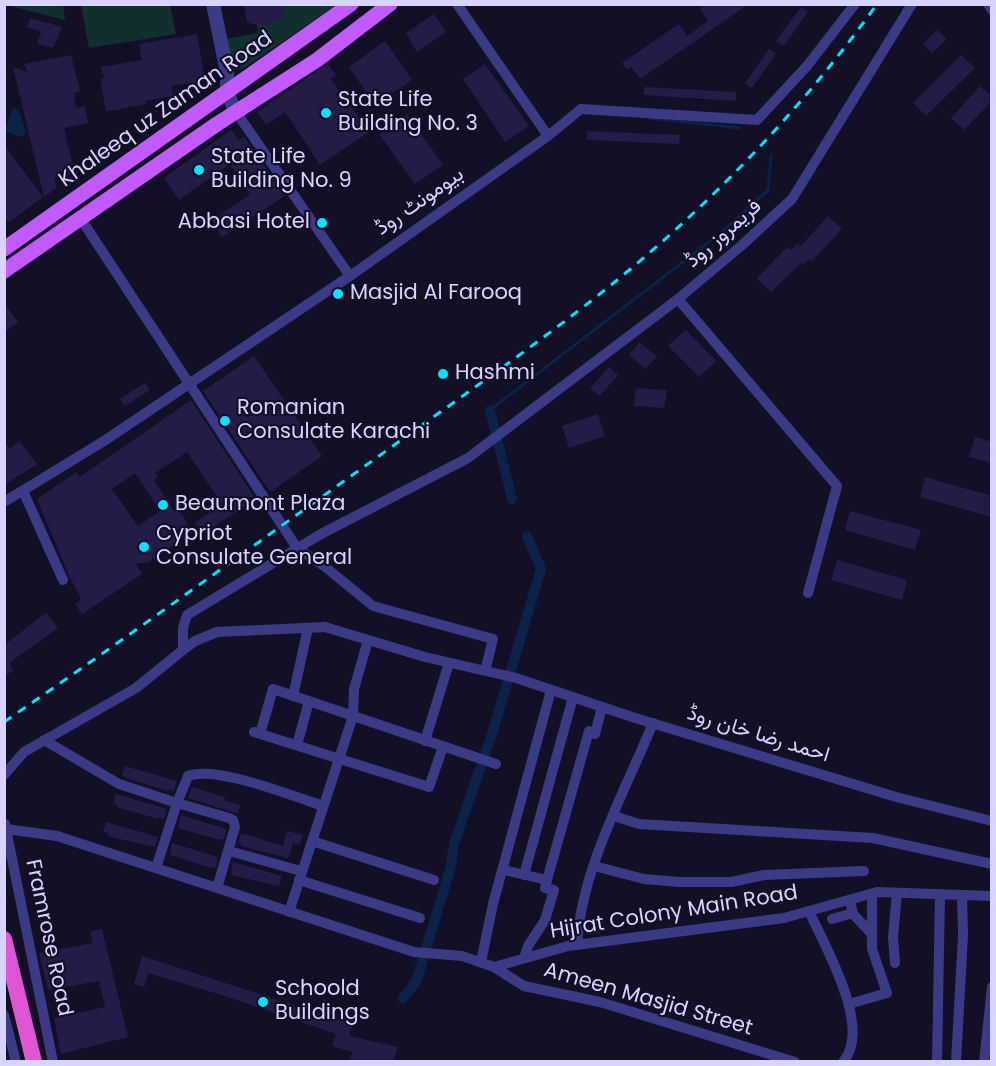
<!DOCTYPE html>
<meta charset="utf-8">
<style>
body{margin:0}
#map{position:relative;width:996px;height:1066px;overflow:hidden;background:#130f26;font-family:Poppins,sans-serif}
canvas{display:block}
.frame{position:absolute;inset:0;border:6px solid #d9d4ff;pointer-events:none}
</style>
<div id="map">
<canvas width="996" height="1066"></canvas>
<div class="frame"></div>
</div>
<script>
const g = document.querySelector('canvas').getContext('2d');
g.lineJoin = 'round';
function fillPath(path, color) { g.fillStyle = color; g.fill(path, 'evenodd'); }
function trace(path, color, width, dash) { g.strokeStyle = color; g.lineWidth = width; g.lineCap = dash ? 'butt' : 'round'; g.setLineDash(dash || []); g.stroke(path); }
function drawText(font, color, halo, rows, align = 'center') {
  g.font = font + ' Poppins,Vazirmatn,sans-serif'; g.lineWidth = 4.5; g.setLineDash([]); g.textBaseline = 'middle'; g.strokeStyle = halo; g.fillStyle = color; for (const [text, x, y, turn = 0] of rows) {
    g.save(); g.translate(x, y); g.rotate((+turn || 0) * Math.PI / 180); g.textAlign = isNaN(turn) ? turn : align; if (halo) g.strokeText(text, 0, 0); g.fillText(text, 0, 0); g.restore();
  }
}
fillPath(new Path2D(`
 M14,5H63L65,20L14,7Z
 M81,5H170L176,34L89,48Z
 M254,5H336L243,69L236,70L230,65L225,39L258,33Z`), '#12302f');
fillPath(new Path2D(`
 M13,108L19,110L26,133L21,137L5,131Z`), '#0c2248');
trace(new Path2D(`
 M649,118L739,128
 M490,410L722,232L768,190L771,155`), '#0c2248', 3);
trace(new Path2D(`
 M490,410L512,499
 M403,998L416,982L451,866L454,844L492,734L541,569L527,536`), '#0c2248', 10);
fillPath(new Path2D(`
 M244,4H282L284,17L268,25L252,24L247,22Z
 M706,4H749L640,79L631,67L627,69L622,63L679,24L687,36L708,21L700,9Z
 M801,7L808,12L784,46L776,41Z
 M434,14L446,32L417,52L406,33Z
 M30,18L62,27L53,48L37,44L41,31L27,28Z
 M937,30L947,39L932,53L923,44Z
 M197,34L205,81L171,86L173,96L145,101L146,104L106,112L100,79H104L101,67L142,60L139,44Z
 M385,41L412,80L375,105L349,67Z
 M769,49L776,54L752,88L745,83Z
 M71,55L80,91L74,93L76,108L85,106L88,123L64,128L75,174L54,178L57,188L44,197L13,67L28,72L24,64Z
 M961,55L975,68L926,116L913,103Z
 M328,64L336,75L331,79L369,132L320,165L285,112L266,125L257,112Z
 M485,64L529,126L505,142L463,79Z
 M980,86L992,96V101L964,130L951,118Z
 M644,87L736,92V101L644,95Z
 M407,114L443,165L415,184L379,134Z
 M231,130L239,140L244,136L285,196L222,237L212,220L250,195L230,164L179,200L164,178Z
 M587,131L680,135L679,144L587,140Z
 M4,145L43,197L9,222L4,217Z
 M828,216L842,229L812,261L810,259L803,265L801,263L771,292L757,278L787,247L791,250L797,243L801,246Z
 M4,303L18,322L4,333Z
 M686,330L716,361L699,377L668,346Z
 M640,342L657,357L645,369L629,355Z
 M254,356L322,456L272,491L268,489L203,391Z
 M609,367L618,375L600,396L590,388Z
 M145,383L150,390L125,406L120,399Z
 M636,388L667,390L664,408L634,406Z
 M191,400L255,498L203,535L195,523L222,504L187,452L155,473L158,478L154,480L174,511L178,508L193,532L148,563H135L142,574L82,614L75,604L81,599L70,578L37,499L76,472L80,477ZM135,473L160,511L138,526L112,489Z
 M598,414L605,436L569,448L562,426Z
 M975,437L992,442V463L969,457Z
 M19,441L37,464L4,485V442L10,449Z
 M925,477L992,496V517L920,497Z
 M850,511L921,530L915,550L845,530Z
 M837,560L907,580L902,600L831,580Z
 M46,613L58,628L9,663L13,671L4,676V645Z
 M125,766L177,781L174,791L168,789L167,791L126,778L122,775Z
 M192,787L225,797L224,800L240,805L238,814L188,798Z
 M116,794L167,809L164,819L159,817L158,819L117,807L118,805L113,804Z
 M181,815L227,829L224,839L220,840L178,828Z
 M106,822L158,837L155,847L107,836L108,833L103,832Z
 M287,831L303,835L300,845L293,843L288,858L241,846L242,844L238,843L241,833L283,846Z
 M172,843L218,857L216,867L211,868L170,855Z
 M233,862L282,876L279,886L231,875Z
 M102,929L128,1037L61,1054L54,1018L105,1007L99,981L48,990L39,953L93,943L90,931Z
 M142,956L352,1024L349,1036L398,1047L393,1062H349L352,1052L332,1046L336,1034L225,996L148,973L144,987L134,984Z`), '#241b47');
trace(new Path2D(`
 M457,4L548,136
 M988,4L992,10
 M236,112L350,276
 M81,219L297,548L324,566L373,606L493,639L485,671
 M678,299L837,486L808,593
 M23,491L63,580
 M4,502L104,441L350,276L548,136L581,109L757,120L807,66L855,4
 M183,650L195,641L217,632L325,627L425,657L516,678L632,717L896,797L992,821
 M293,696L308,628
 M254,732L429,787L443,747
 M260,734L273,689L496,764
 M44,740L119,784L177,803L188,776C216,765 292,796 323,806
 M425,741L449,663
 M297,745L309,701
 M4,775L24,752L136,688L183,650V628L187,615L321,534L468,458L678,299L741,246L792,199L912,4
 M614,816L639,824L873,838L992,864
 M5,824L53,1062
 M6,829L57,836L414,952L462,956L494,967L568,946L784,918L877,892L992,896
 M312,841L434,880
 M229,851L301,871
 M594,866L644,879L679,882H731L764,875L864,871
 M156,868L177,803L229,818L233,820L235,827L217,888
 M504,870L547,880
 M524,875L573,697
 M299,880L420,918
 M850,900L853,914L871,933
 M809,911C825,947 873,1028 843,1062
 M289,912L353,716L354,689L368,640
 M832,919L853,913
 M577,944C582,867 624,794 653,723
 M524,958L528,946L545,920L554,890L545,888L547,880L589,731L595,734L602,707
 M481,962L493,904L551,690
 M895,963L893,937L897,893
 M494,967L524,986L600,1002L795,1062
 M849,1004L887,993L872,949V894
 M4,1015L16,1062
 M937,1062L940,894
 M956,1062L963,935L962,895
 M984,1062L992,987`), '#3d3a85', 10);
trace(new Path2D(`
 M213,4L227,72V93L236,112`), '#3d3a85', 14);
trace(new Path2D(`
 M4,249L351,4
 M4,271L217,124L317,60L390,4`), '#c25bff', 15);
trace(new Path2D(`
 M4,939L34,1062`), '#e055d1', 16);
trace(new Path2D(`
 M4,722C128,637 250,548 372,461C452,403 534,347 611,285C711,204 802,109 877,4`), '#00e5ff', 3, [9, 8]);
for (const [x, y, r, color] of [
 [326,113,6,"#00e5ff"],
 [199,170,6,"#00e5ff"],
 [322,223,6,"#00e5ff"],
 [338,294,6,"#00e5ff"],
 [443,374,6,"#00e5ff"],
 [225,421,6,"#00e5ff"],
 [163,505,6,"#00e5ff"],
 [144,547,6,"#00e5ff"],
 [263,1002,6,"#00e5ff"]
]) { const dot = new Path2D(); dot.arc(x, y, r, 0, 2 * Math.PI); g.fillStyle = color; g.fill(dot); trace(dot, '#130f26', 2); }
drawText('21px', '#d9d4ff', '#130f26', [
 ["State Life",338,101],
 ["Building No. 3",338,125],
 ["State Life",211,158],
 ["Building No. 9",211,182],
 ["Abbasi Hotel",310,223,"right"],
 ["Masjid Al Farooq",350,294],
 ["Hashmi",455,374],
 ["Romanian",237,409],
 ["Consulate Karachi",237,433],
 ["Beaumont Plaza",175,505],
 ["Cypriot",156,535],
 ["Consulate General",156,559],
 ["Schoold",275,990],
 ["Buildings",275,1014]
], 'left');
drawText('21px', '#d9d4ff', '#130f26', [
 ["Khaleeq uz Zaman Road",166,110,-35],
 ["بیومونٹ روڈ",420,202,-35],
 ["فریمروز روڈ",724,234,-41],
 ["احمد رضا خان روڈ",758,735,17],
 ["Hijrat Colony Main Road",674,913,-9],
 ["Framrose Road",48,938,78],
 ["Ameen Masjid Street",648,1000,16]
]);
</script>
